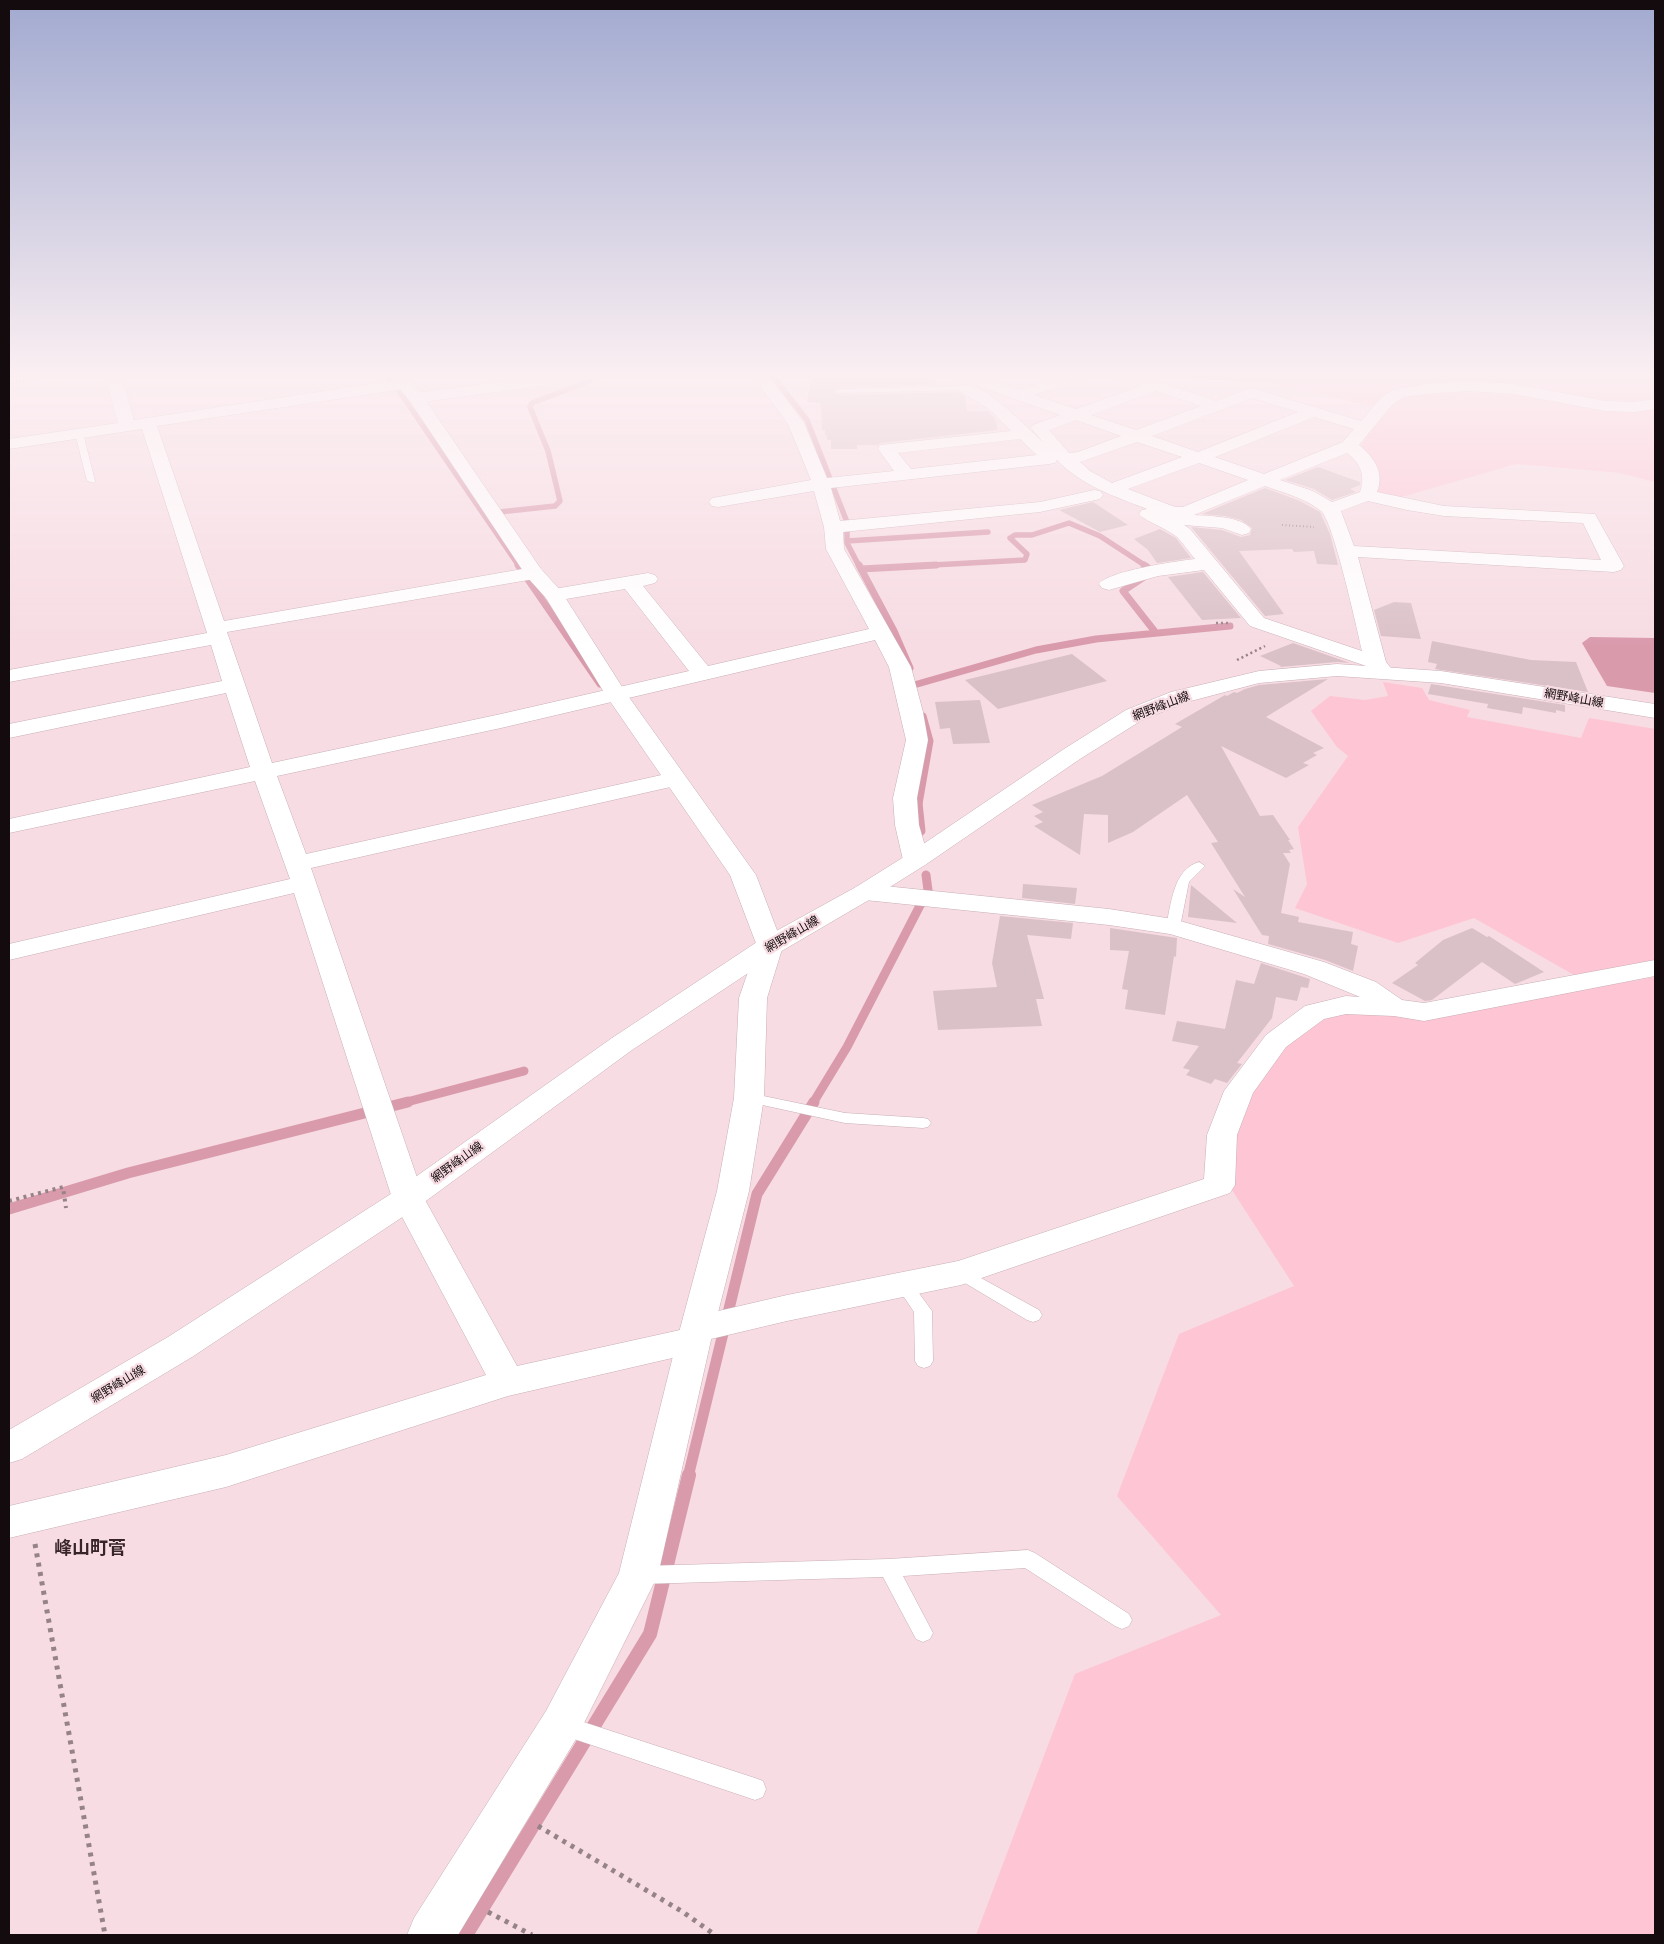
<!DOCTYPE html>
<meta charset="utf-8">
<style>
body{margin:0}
#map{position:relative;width:1664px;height:1944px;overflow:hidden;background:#f7dce3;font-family:Barlow,sans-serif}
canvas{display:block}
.frame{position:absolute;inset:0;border:10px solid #130b0d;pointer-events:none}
</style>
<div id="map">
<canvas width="1664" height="1944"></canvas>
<div class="frame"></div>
</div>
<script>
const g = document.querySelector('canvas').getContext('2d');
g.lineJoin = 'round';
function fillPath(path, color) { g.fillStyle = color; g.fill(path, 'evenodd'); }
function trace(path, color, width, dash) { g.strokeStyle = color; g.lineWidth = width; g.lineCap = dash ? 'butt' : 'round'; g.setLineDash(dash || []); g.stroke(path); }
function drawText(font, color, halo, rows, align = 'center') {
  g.font = font + ' Barlow,"Noto Sans JP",sans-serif'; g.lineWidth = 4.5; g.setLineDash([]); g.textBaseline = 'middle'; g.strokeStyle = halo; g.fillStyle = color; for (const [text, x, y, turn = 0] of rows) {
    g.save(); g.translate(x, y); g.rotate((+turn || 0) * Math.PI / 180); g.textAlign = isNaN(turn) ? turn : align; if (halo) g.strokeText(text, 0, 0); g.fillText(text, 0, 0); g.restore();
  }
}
fillPath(new Path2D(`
 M1171,375H1655V482L1620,473L1516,464L1398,498L1376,492C1382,470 1374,463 1361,446L1372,427L1389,410L1270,383L1180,378Z
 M1383,682L1422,688L1429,700L1470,710L1467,717L1581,738L1589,718L1655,729V962L1574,975L1474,918L1398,943L1295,908L1307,884L1298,827L1348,756L1337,747L1311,711L1330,696L1365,700L1388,696Z
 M1655,977V1935H976L1075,1674L1221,1615L1117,1496L1179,1334L1294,1286L1232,1190V1136L1246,1095L1283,1045L1324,1019L1349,1013L1505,1003Z`), '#fec5d4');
fillPath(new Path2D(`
 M1590,637L1655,638V693L1607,686L1582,643Z`), '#d99aac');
trace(new Path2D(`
 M388,375L519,566
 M772,375L807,420L847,522V543L859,566
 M490,513L555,506L560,501L548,451L530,407L532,403L590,381L587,378
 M847,541L988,532
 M914,566L1025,560L1027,554L1010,538L1015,535H1032L1069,523L1100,536L1146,566`), '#d99aac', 5.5);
trace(new Path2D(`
 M518,565L600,684
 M859,565L894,631L910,668
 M1144,565L1147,567
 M861,569L936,565
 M1144,577L1123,591L1156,633
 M914,685L1036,650L1096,639L1230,626
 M919,804L930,741L923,716`), '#d99aac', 7);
trace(new Path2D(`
 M918,803L921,831
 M403,1103L524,1071
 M813,1103L847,1047L928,890L926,875`), '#d99aac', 9);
trace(new Path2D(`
 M9,1209L128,1173L408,1102
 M688,1477L757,1194L814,1102`), '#d99aac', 11);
trace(new Path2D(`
 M466,1935L650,1634L689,1475`), '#d99aac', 14);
fillPath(new Path2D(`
 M812,375H934L937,385L840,387L834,392L840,395L958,392L965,396L967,411H988L995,418L998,430L880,443L878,445H857V449H831V440H827V435H825V430L822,431L821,403L807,402Z
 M1318,467L1360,482V485L1350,489L1356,492L1332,500L1314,489L1285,480Z
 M1265,488L1300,501L1320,512L1330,534L1338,565L1317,564L1314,551L1294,552L1292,549L1239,551L1284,614L1265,616L1191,527L1222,530L1241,537L1250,535L1252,528L1241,520L1225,516L1202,514Z
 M1093,502L1128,525L1100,532L1059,510Z
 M1160,529L1176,538L1191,558L1157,563L1148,550L1134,539Z
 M1203,572L1241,618L1202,620L1168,577Z
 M1394,602L1411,603L1421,639L1381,636L1374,610Z
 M1432,641L1531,660L1576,662L1588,692L1435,669L1437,664L1428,662Z
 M1293,643L1350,663H1351L1337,662L1280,667L1281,666L1260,656Z
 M1072,654L1107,681L998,709L965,680Z
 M1328,679L1266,717L1324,748L1313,753L1317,755L1303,763L1309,765L1286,778L1221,746L1260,816L1273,815L1290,840H1288L1294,849L1289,850L1291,853H1283L1290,864L1281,913L1299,917L1298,922L1353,932L1351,944L1358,946L1353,971L1325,960L1268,944L1269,936L1262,935L1233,889L1245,897L1211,843L1218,842L1187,795L1133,832L1108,843V815L1084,814L1080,855L1034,826L1043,822L1034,816L1043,812L1032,805L1102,776L1182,727L1175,724L1225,695L1227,696L1234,692L1237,693L1245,689L1259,685Z
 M1431,684L1565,705V712L1556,710V713L1523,707L1522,714L1487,708L1488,704L1428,694Z
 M980,700L990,743L953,744L950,728L940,729L935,702Z
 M1023,884L1077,888L1075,904L1022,898Z
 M1191,885L1237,923L1188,917Z
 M1000,916L1073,923L1071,939L1027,935L1044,999H1036L1042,1026L938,1030L933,991L997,987L992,963Z
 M1110,928L1177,938L1176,957L1174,956L1165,1015L1125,1009L1128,990L1122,989L1129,951L1110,950Z
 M1472,928L1487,937L1489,936L1544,972L1515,984L1482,962L1432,1000L1425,1001L1392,983L1418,965L1415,963L1443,940Z
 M1261,963L1310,979L1308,988L1301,987L1297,1001L1276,997L1272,1018L1237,1063L1242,1064L1227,1083L1215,1079L1211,1084L1186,1075L1190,1070L1183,1068L1199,1046L1172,1041L1177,1021L1225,1029L1236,980L1254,984Z`), '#dac1c7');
const service = new Path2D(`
 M965,386H968V390L840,393L836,391L840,389Z
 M76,431L83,433L95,481L94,483L87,481L75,433Z
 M1199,862L1205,866L1189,882L1180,927L1173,931L1168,930L1166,927C1171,905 1173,869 1199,862Z
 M749,1093L845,1113L923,1118L928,1119L931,1123L928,1127L923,1128L845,1123L744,1101L741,1098L744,1095Z
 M961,1267L1039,1310L1042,1315L1039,1320L1033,1322L1027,1320L955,1277L953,1273L955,1269Z
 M904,1279L910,1281L932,1311L933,1361L930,1366L924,1368L918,1366L915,1361L914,1312L896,1285L898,1281Z
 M1028,1550L1035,1553L1129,1614L1132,1620L1129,1626L1122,1629L1115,1626L1025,1568L903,1576L933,1633L930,1639L923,1642L916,1639L883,1577L641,1584L634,1581L631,1575L634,1569L641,1566L889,1559Z
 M562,1715L755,1778L763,1781L766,1789L763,1797L755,1800L562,1735L554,1732L551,1725L554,1718Z`);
const minor = new Path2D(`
 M105,375H121L134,420L404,379L409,381L412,384L409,387L404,389L157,426L224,621L534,567L541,569L544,573L541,577L534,579L227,632L272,763L501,714L689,671L625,589L554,601L547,599L544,595L547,591L554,589L648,573L655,575L658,579L655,583L643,586L708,666L869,629L826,549L824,527L814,491L718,507L712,506L709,502L712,498L718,497L811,480L788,424L752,375H768L804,423L827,478L894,471L878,449L880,445L1011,431L989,409L960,391L958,388L960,385C982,379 1027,428 1043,442L1031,428L1033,425L1060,415L956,378L953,375H976L1019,390L1063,375H1087L1084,378L1034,395L1076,409L1141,386L1117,378L1114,375H1138L1216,401L1251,388L1361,421L1379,400L1392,390L1426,384L1469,381L1514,384L1605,401L1634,402L1655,399V409L1634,412L1605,411L1514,394L1469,391L1426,394L1403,397L1391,406L1359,445C1374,457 1385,473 1377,492L1444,506L1595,514L1624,566L1621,570L1614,572L1358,557L1386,662L1394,672L1391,677C1379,679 1375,677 1369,667L1250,626L1204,570L1158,576L1109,590L1102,588L1099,584C1108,571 1177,561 1195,559C1189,552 1183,543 1177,537C1168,529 1143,520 1139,514L1142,510L1147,509C1114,496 1082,486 1057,460L1055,463L1049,464L831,488L840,521L1040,502L1094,490L1100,491L1103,495L1100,499L1040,512L843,532L844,549L911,667L923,712L928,740L917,798L919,825L929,860L925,865L916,868L907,865L903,860L895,825L893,798L906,740L889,667L875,640L501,728L277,776L306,854L675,772L683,774L687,779L683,784L675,786L311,868L424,1198L517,1366L680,1330L685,1320L697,1316L787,1295L958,1261L1204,1179L1207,1135L1224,1091L1266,1035L1305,1006L1346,996L1360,997L1304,974L1170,934L1109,925L865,900L856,897L852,892L856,887L865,884L1109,909L1173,919L1324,962L1376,982L1402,1000L1424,1003L1655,960V976L1424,1021L1394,1016L1346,1014L1324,1019L1286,1047L1253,1093L1237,1135L1235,1185L1230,1193L961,1285L787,1321L711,1339L706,1349L694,1353L508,1396L226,1487L9,1538V1506L226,1455L486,1375L392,1198L294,893L9,960V944L290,879L255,781L9,833V819L250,767L226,693L9,738V724L222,681L211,645L9,682V670L207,633L142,429L9,449V439L118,423ZM1156,391L1201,406L1136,430L1091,415ZM1252,398L1298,412L1198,452L1152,436ZM1314,417L1354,429L1343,442L1264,474L1215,457ZM1076,420L1121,436L1078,452L1069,453L1049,430ZM1020,439L1037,455L911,469L898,453ZM1137,442L1182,457L1112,483L1090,471L1080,462ZM1347,453C1360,463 1366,475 1360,492L1332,502L1313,491L1280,480ZM1199,463L1248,480L1183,507H1175L1128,489ZM1265,486C1284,493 1305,498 1321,511C1333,520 1357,629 1362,651L1264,618L1190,529L1184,525L1222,528L1242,535L1249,533L1251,529C1242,516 1208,516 1194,515ZM1368,501L1407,510L1444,516L1583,523L1601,560L1354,546L1341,511Z
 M550,375H594L591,378L586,380L416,403L410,401L408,398L410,395L416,393Z`);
const tertiary = new Path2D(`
 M389,375H405L422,395L541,569L561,591L626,693L756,875L783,946L767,998L764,1098L749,1191L711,1340L658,1575L576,1739L458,1935H407L414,1918L546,1711L619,1573L677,1340L717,1191L734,1098L739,998L757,946L730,875L605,694L546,598L527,577L410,401Z`);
const primary = new Path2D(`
 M1337,664L1441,671L1655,704V718L1441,683L1337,676L1259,683L1187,702L1142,720L1080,759L925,865L874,897L780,952L632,1050L419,1206L192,1357L22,1459L9,1463V1430L168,1337L397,1190L612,1038L760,940L856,887L907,855L1064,749L1126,710L1171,692L1259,671Z`);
trace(service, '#c8afb5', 1);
trace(minor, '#c8afb5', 1);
trace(tertiary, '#c8afb5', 1);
trace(primary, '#c8afb5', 1);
trace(new Path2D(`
 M9,383L62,375
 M1282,525L1314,527`), '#968388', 2, [1, 2.5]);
trace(new Path2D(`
 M1216,623H1230
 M1237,660L1265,646`), '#968388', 2.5, [2, 3]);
trace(new Path2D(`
 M9,1201L63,1187L66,1208`), '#968388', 4, [3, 4.5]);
trace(new Path2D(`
 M35,1544L105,1935
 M538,1826L683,1912L715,1935
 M488,1912L532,1935`), '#968388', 5, [4, 5.5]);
fillPath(service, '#fff');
fillPath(minor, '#fff');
fillPath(tertiary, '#fff');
fillPath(primary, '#fff');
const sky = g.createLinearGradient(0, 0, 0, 647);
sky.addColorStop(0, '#a2aad0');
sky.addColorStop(0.58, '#fbeff2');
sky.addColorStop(1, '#fbeff200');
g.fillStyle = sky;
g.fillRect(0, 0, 1664, 647);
drawText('12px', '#130b0d', '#f7dce3', [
 ["網野峰山線",1574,698,10],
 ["網野峰山線",1161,706,-21],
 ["網野峰山線",792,934,-30],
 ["網野峰山線",457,1162,-36],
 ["網野峰山線",118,1384,-31]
]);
drawText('bold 18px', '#38252a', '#f7dce3', [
 ["峰山町菅",90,1548]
]);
</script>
